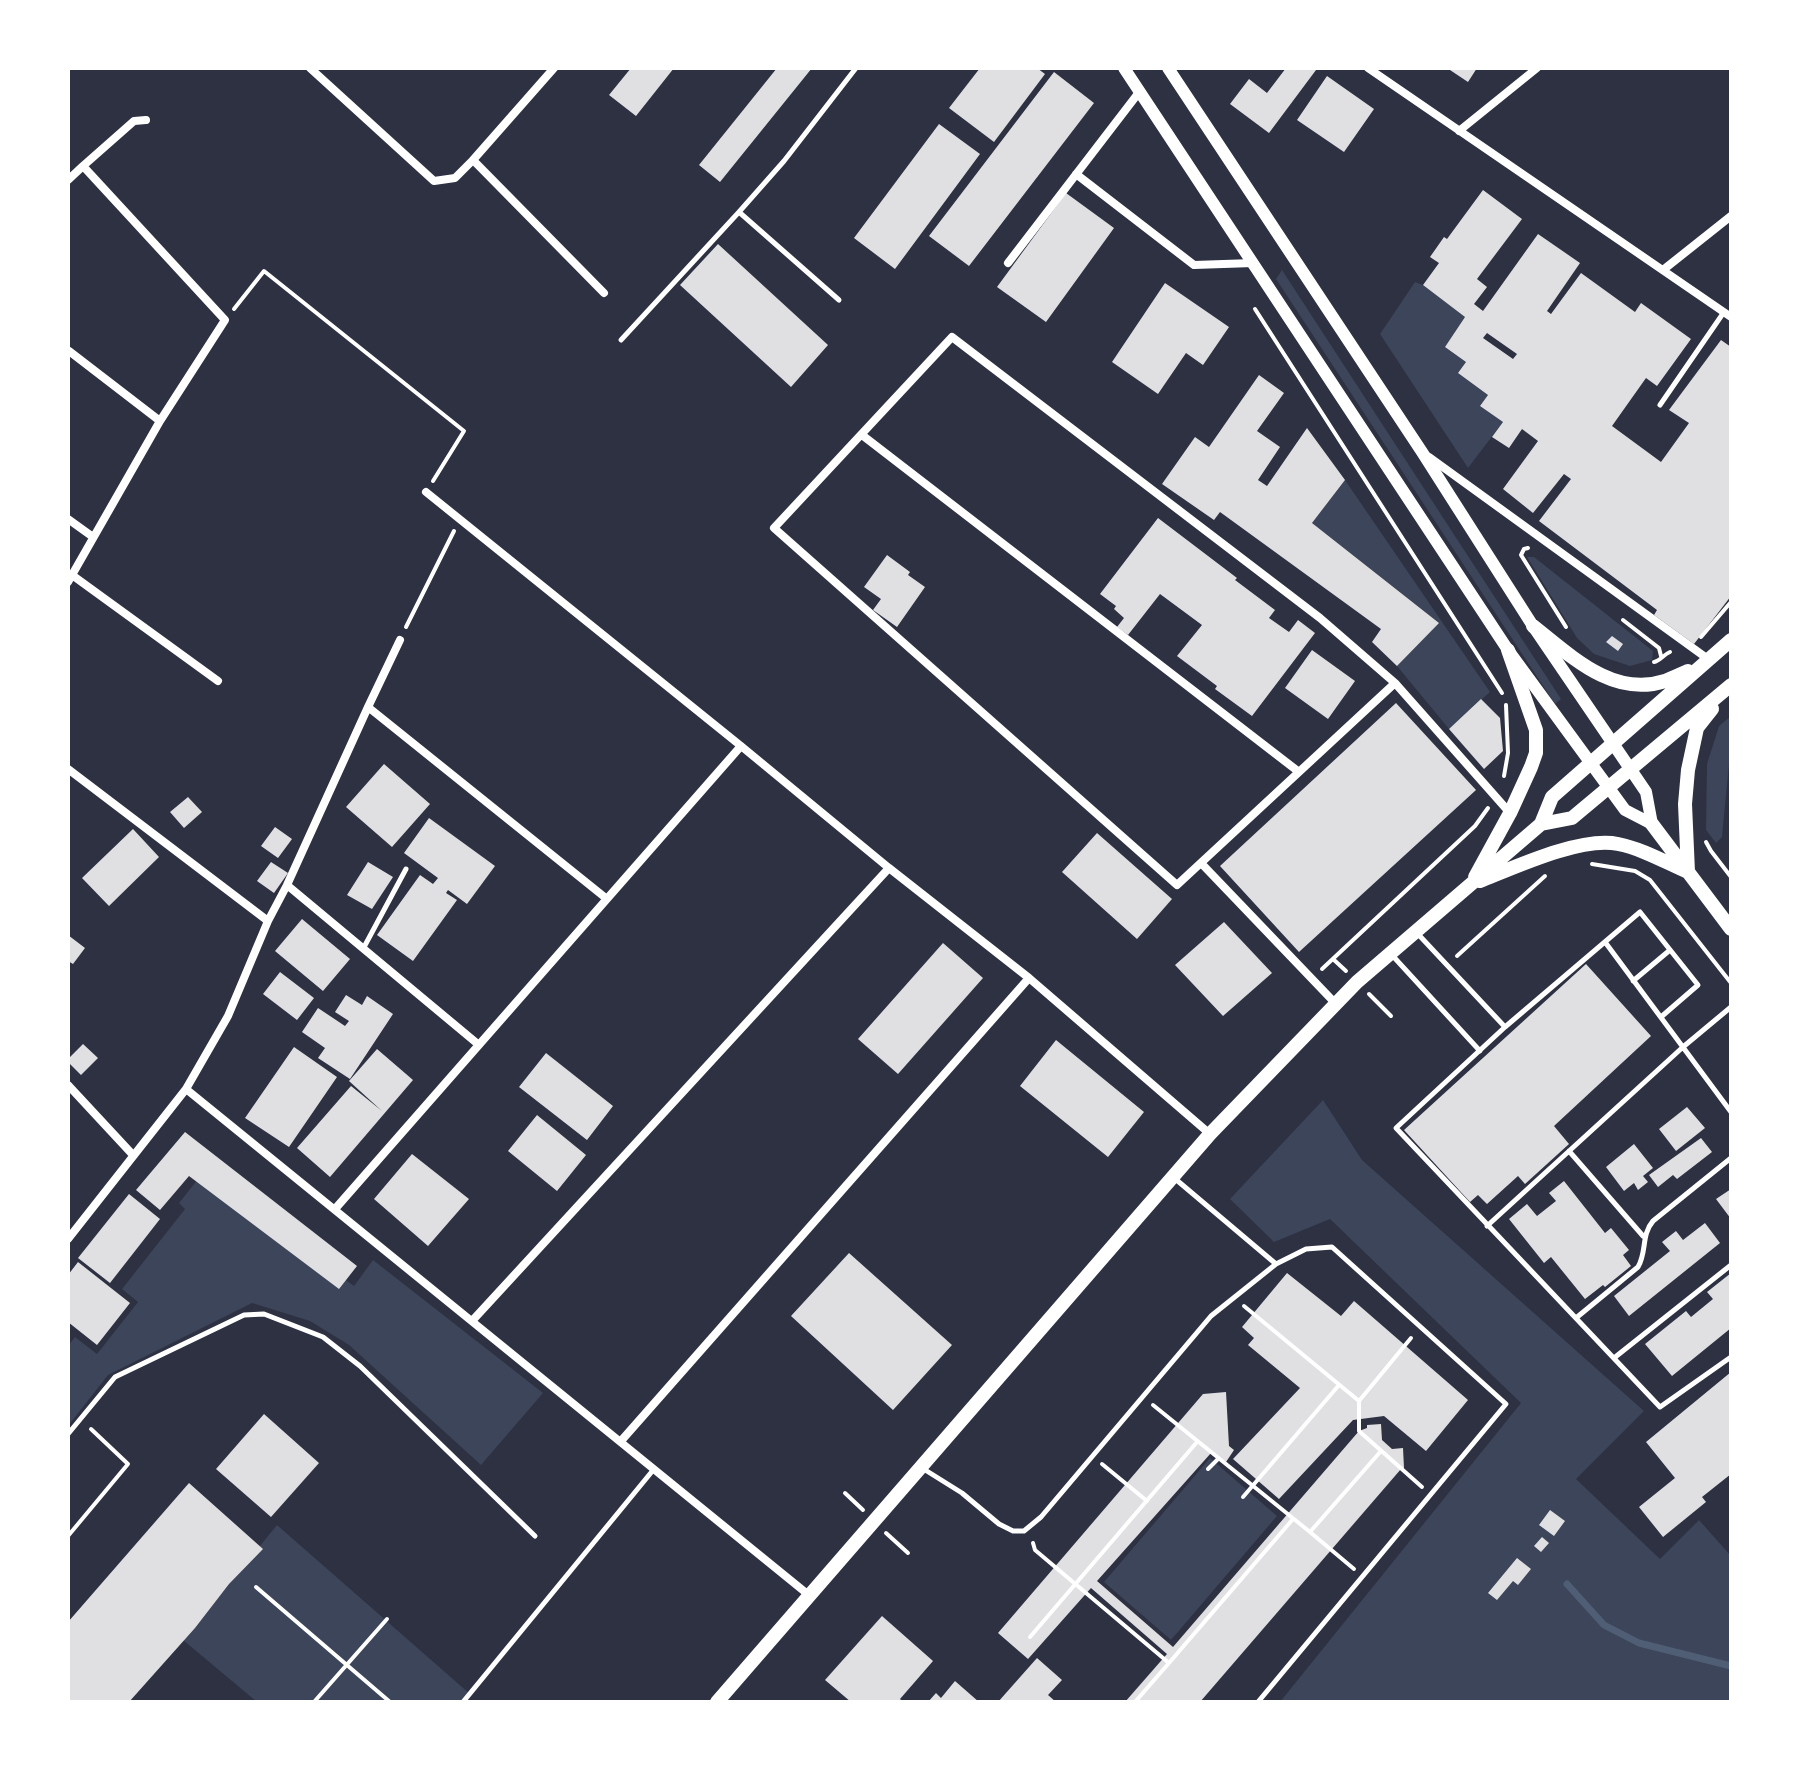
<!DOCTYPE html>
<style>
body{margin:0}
#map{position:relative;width:1799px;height:1770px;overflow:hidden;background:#2d3142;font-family:Figtree,sans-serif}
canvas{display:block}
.frame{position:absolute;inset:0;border:70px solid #fff;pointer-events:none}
</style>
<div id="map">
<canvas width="1799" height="1770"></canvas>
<div class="frame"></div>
</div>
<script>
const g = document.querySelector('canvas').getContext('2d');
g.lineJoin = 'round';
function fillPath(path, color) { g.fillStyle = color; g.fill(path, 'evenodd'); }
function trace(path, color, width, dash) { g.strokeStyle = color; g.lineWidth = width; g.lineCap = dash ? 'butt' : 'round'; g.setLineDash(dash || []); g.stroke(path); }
fillPath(new Path2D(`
 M1282,270L1561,699L1555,704L1276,279Z
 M1415,282L1423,285L1465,317L1445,347L1466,362L1458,373L1488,395L1480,406L1503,422L1468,468L1380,334Z
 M1345,480L1490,692L1449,729L1397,666L1438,622L1312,523Z
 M1527,557H1534L1653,651L1652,660L1630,666L1594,654L1577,638Z
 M1731,716V743L1722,837L1716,843L1706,830L1707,764L1719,726Z
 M1323,1100L1362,1160L1644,1411L1576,1479L1660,1559L1699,1520L1731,1556V1702H1280L1521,1403L1330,1219L1274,1242L1230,1199Z
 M202,1174L354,1286L373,1260L543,1393L481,1465L349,1345L310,1321L252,1303L108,1375L68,1426V1346L75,1337L97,1354L138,1302L122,1289L185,1209L179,1203Z
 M1210,1458L1277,1516L1171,1640L1104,1582Z
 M277,1525L470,1694L464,1702H257L183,1640Z`), '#3c4559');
trace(new Path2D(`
 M1567,1584L1604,1625L1639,1643L1731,1666`), '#4f5d75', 7);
fillPath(new Path2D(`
 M631,68H674L636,116L609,95Z
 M777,68H812L720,182L699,165Z
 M980,68H1037L1045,74L994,142L949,108Z
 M1286,68H1313L1316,70L1269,133L1230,104L1249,79L1267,93Z
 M1447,68H1477L1468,82Z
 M1054,72L1094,103L969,266L929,236Z
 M1327,76L1374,109L1344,152L1297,120Z
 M939,124L980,154L895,269L854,238Z
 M1483,190L1522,219L1477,279L1487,287L1474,304L1483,311L1538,234L1580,263L1547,311L1551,314L1581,273L1635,312L1641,303L1691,339L1657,386L1646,378L1612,426L1661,462L1689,423L1669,410L1721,340L1731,347V596L1694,644L1654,615L1657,610L1539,521L1571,479L1564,474L1533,513L1503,489L1538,441L1522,429L1509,448L1492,437L1503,422L1480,406L1488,395L1458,373L1466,362L1445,347L1465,317L1423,285L1439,263L1430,257L1444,237L1447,239ZM1487,333L1517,354L1513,359L1483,338Z
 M1066,193L1114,228L1046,322L997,287Z
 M718,244L828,345L791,387L680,285Z
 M1165,283L1229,327L1203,365L1186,353L1158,394L1112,362Z
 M1259,375L1284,393L1257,431L1280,447L1258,480L1267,486L1307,428L1345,480L1312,523L1439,623L1397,666L1372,642L1381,629L1220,512L1214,520L1162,484L1195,437L1209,447Z
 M1158,518L1237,578L1235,580L1275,610L1269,618L1289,632L1298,620L1315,633L1252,716L1215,689L1217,686L1177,656L1202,625L1160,594L1128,635L1117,627L1124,618L1114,609L1116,606L1100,594Z
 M887,555L910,572L908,575L925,587L897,627L873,610L881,599L864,587Z
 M1612,636L1623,644L1618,651L1606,642Z
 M1312,650L1355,681L1328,719L1285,688Z
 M1481,699L1500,718L1503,751L1484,769L1449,729Z
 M1396,703L1476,790L1299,952L1220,866Z
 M384,764L430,804L392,847L346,807Z
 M188,797L202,812L184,828L170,812Z
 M429,818L495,866L467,904L448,890L446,893L457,900L413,961L377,935L420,875L433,884L438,878L404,853Z
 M275,827L292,839L278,858L261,846Z
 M133,829L159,857L109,906L82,878Z
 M1097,833L1172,899L1137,939L1062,872Z
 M271,862L288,873L274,893L257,881Z
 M368,862L393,877L372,909L347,895Z
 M302,919L350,959L323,991L275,951Z
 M1224,922L1272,973L1223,1016L1175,965Z
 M68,935L85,948L73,964L68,961Z
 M943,943L983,978L898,1074L858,1039Z
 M1586,964L1651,1036L1554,1126L1569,1144L1525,1184L1518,1176L1487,1204L1478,1195L1470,1202L1404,1130Z
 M280,972L314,998L297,1020L263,994Z
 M346,995L362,1005L367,996L393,1014L350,1079L318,1058L325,1048L302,1032L318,1008L345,1026L349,1021L335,1012Z
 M1056,1040L1144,1112L1108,1157L1020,1086Z
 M83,1044L98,1058L81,1075L68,1062V1059Z
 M294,1047L337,1077L289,1147L245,1118Z
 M377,1049L413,1080L330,1177L297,1148L351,1086L382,1111L349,1081Z
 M546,1053L613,1106L587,1140L519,1087Z
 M1687,1107L1705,1128L1676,1151L1659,1129Z
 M537,1115L586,1155L557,1191L508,1151Z
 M185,1132L357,1266L339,1289L189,1176L160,1210L136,1190Z
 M1701,1138L1712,1152L1677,1179L1673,1175L1658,1187L1649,1175Z
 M1634,1144L1653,1168L1643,1176L1648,1182L1638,1190L1634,1183L1624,1191L1606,1167Z
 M412,1154L469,1199L428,1246L374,1199Z
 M1564,1181L1605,1233L1611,1228L1629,1250L1623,1255L1631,1266L1605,1287L1603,1285L1585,1299L1551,1257L1544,1263L1509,1219L1527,1204L1537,1216L1556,1201L1549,1193Z
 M1731,1189V1219L1716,1199Z
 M129,1194L160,1219L110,1283L78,1258Z
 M1705,1223L1720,1243L1629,1316L1614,1296L1670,1251L1662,1242L1676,1231L1683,1240Z
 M849,1253L952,1345L893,1410L791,1316Z
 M78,1262L130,1303L97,1345L68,1322V1275Z
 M1287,1273L1341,1316L1354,1301L1468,1400L1426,1451L1384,1416L1353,1420L1279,1499L1233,1459L1300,1388L1248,1345L1254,1338L1242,1327Z
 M1731,1273V1328L1672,1376L1645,1344L1686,1311L1691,1317L1713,1299L1707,1292Z
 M1731,1372V1474L1702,1497L1706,1502L1663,1537L1639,1507L1675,1478L1646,1442Z
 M1226,1392L1229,1446L1234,1450L1226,1462L1211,1453L1097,1581L1173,1647L1359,1431L1367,1428V1425L1381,1424L1382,1440L1392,1449L1403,1448L1404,1468L1401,1469L1200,1702H1125L1167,1654L1091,1588L1028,1659L998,1633L1203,1394Z
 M264,1414L319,1463L271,1517L216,1469Z
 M189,1483L263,1549L229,1584L195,1628L129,1702H68V1622Z
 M1550,1510L1565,1521L1554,1536L1539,1525Z
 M1542,1537L1549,1543L1541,1552L1534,1546Z
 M1517,1558L1531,1569L1518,1585L1513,1581L1497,1600L1488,1593Z
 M882,1616L933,1661L900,1699L903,1702H851L825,1680Z
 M1037,1658L1062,1680L1048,1695L1056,1702H998Z
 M955,1681L979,1702H928L936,1693L941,1698Z`), '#e0e0e3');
trace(new Path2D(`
 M234,309L264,271L464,431L433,481
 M1255,309L1502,693
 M1528,548L1524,549L1521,555L1566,627
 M1623,620L1659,648L1661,656
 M406,627L454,531
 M1701,637L1731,602
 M1654,662C1660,661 1663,655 1670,652
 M1504,776L1508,753L1506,705
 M1706,842L1711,851L1731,877
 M1592,864L1635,871L1650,880L1731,983
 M1457,956L1545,876
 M1333,959L1346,971
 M1322,969L1475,826L1488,808
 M1369,994L1391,1016
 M1244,1306L1359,1401L1411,1338
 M1359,1401V1431L1422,1487
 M1153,1405L1310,1532L1381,1451
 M1102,1464L1147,1501
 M1208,1469L1218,1459
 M845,1493L863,1510
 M1243,1497L1339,1385
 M1310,1532L1354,1569
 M886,1533L908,1553
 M68,1536L128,1464L91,1429
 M1033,1543L1035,1550L1169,1663L1293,1519
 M256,1587L390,1702
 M1030,1637L1197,1442
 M314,1702L387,1619
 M1135,1702L1169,1663`), '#fff', 4);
trace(new Path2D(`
 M839,300L739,212L784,161L856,68
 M621,340L739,212
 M1660,405L1724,312
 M1417,933L1505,1027
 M1605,942L1731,1112
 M363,949L406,869
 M1391,954L1480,1051
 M1633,981L1670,950
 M1661,1017L1698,985L1640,912L1505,1027L1396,1128L1660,1407L1731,1357
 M1569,1151L1643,1236
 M1173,1177L1276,1264
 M1487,1226L1683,1047L1731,1007
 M1576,1318L1638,1267C1647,1252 1641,1235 1653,1221L1731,1158
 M1614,1358L1731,1265
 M68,1434L115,1377L244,1315L264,1314L323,1337L360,1366L535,1536
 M922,1468L962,1493L999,1524L1013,1531H1024L1041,1517L1211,1316L1276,1264L1306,1249L1332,1247L1506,1404L1258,1702
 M463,1702L654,1469`), '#fff', 5);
trace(new Path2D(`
 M310,68L434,181L455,178L473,160
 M554,68L473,160L604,293
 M1368,68L1731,317
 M1459,131L1537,68
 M83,166L134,121L146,120
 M1076,174L1194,265L1253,263
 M68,180L83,166L225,320L160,421L68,582
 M1008,263L1140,91
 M1663,270L1731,216
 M69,351L160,421
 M862,435L1299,772
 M1429,457L1708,659
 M426,492L741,746L889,868L1029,978L1210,1134
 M68,519L93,537
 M72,575L218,681
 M1395,683L1177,885L774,528L952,337L1320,618L1395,683L1510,813
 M368,707L607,899
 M68,769L268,921
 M1201,863L1336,1004
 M287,885L479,1045
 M68,1085L133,1155
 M186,1089L810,1596
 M335,1209L741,746
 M68,1239L186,1089L228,1016L268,921L287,885L368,707L400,640
 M472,1321L889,868
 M621,1441L1029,978`), '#fff', 8);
trace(new Path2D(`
 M1124,68L1508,650L1625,810L1652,824
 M1168,68L1422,452L1533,626L1646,792L1652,824`), '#fff', 12);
trace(new Path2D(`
 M1533,626C1571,656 1613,698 1665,681C1673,678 1681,674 1688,671
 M1541,824L1572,818L1731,685
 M1652,824L1731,929
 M1688,872L1685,804L1688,770L1697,728L1712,709
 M1475,877L1510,813L1531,767L1536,753V730L1508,650
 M1480,881C1515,867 1582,836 1618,844C1643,849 1665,862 1688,872
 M717,1702L1210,1134L1357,982L1541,824L1552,797L1731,640`), '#fff', 14);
</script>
